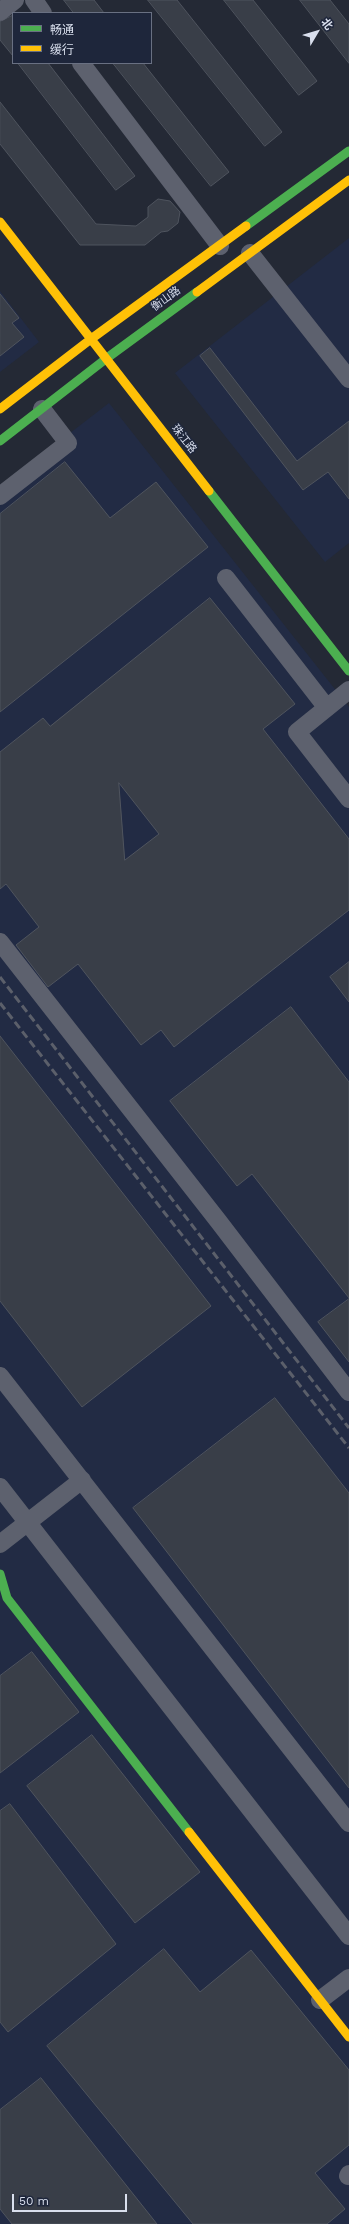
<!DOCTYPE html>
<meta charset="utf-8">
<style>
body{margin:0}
#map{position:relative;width:349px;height:2224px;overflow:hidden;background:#242935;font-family:"Work Sans","Noto Sans SC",sans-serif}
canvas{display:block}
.legend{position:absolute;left:12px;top:12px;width:140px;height:52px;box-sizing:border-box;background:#1e263b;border:1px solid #697082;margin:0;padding:5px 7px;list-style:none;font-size:12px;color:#d9dfed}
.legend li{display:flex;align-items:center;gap:8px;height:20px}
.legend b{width:20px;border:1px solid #697082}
.north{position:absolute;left:297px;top:12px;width:40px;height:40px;-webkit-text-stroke:3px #1e263b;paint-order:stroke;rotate:52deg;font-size:11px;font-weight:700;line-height:16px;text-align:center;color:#d9dfed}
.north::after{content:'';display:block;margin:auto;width:14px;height:18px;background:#d9dfed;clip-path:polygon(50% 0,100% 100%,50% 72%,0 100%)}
.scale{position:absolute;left:12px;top:2194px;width:115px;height:18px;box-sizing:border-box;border:2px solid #d9dfed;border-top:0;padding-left:5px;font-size:12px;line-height:14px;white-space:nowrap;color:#d9dfed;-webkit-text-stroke:3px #1e263b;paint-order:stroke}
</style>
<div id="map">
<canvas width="349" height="2224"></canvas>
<ul class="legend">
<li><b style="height:5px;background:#4caf50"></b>畅通</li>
<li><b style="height:5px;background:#ffc107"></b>缓行</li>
</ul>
<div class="north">北</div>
<div class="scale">50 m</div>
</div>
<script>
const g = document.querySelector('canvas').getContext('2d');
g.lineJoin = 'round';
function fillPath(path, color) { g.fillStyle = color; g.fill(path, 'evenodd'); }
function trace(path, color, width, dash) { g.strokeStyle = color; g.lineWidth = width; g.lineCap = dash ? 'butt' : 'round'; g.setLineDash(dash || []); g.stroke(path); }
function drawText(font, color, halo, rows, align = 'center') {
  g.font = font + ' "Work Sans","Noto Sans SC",sans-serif'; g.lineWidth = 3; g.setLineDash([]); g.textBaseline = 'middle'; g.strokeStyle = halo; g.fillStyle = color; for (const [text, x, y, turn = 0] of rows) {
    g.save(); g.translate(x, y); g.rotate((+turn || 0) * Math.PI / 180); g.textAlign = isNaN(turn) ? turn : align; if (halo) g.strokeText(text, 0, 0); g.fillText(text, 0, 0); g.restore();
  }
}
fillPath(new Path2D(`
 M349,238V543L325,562L175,373Z
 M0,291L39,342L0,372Z
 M109,403L349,707V2224H0V487Z`), '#222b44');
const building = new Path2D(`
 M64,0H94L104,13H74Z
 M148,0H177L282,132L265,146Z
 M224,0H253L317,81L299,95Z
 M300,0H330L349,24V63Z
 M12,16L13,18V56L0,40V22Z
 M18,63H48L135,176L116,190Z
 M113,63H143L229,172L211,186Z
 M0,102L96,224L136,226L148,217V207L158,199L170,201L180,212L178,223L168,231L161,232L145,245H80L0,144Z
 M0,294L19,318L12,323L24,337L0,356Z
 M210,348L297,461L349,421V499L328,472L303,490L200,356Z
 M65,462L110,518L156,482L208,547L0,712V514Z
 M210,598L295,704L263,729L349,839V910L174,1047L161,1030L141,1045L78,964L48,987L16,945L39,927L6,884L0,889V752L43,718L50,726ZM119,783L159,834L125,860Z
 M349,962V1002L330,977Z
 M291,1007L349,1082V1298L252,1174L237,1186L170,1101Z
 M0,1036L211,1306L82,1407L0,1301Z
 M349,1299V1362L318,1322Z
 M275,1398L349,1493V1788L133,1508Z
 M32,1652L79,1712L0,1773V1676Z
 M92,1735L200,1872L135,1923L27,1786Z
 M10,1804L116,1944L8,2032L0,2022V1811Z
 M164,1949L200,1992L251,1950L349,2070V2145L315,2173L345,2209L327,2224H193L47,2046Z
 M41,2078L157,2224H12L0,2209V2110Z`);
fillPath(building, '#393e48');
trace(building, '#4f545e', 1);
trace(new Path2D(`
 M34,0L43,13
 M0,12L15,0
 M81,63L220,246
 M250,253L349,379
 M0,496L68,443L42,409
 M226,578L327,708
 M349,690L297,732L349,799
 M0,942L219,1222L349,1392
 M0,1376L349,1823
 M0,1487L349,1936
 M0,1544L82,1480
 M320,2000L349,1978
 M348,2176L349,2174`), '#5d616e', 18);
trace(new Path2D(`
 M246,226L349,151
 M0,441L107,358L197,292
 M209,491L349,671
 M0,1574L7,1598L189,1832`), '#4caf50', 9);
trace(new Path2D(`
 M0,222L209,491
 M197,292L349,180
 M0,409L91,339L246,226
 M189,1832L349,2037`), '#ffc107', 9);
trace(new Path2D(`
 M0,977L349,1428
 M0,1003L349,1448`), '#5b5f6a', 3, [8, 4]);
drawText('11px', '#d9dfed', '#1e263b', [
 ["衡山路",166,299,-36],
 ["珠江路",184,439,52]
]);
</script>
